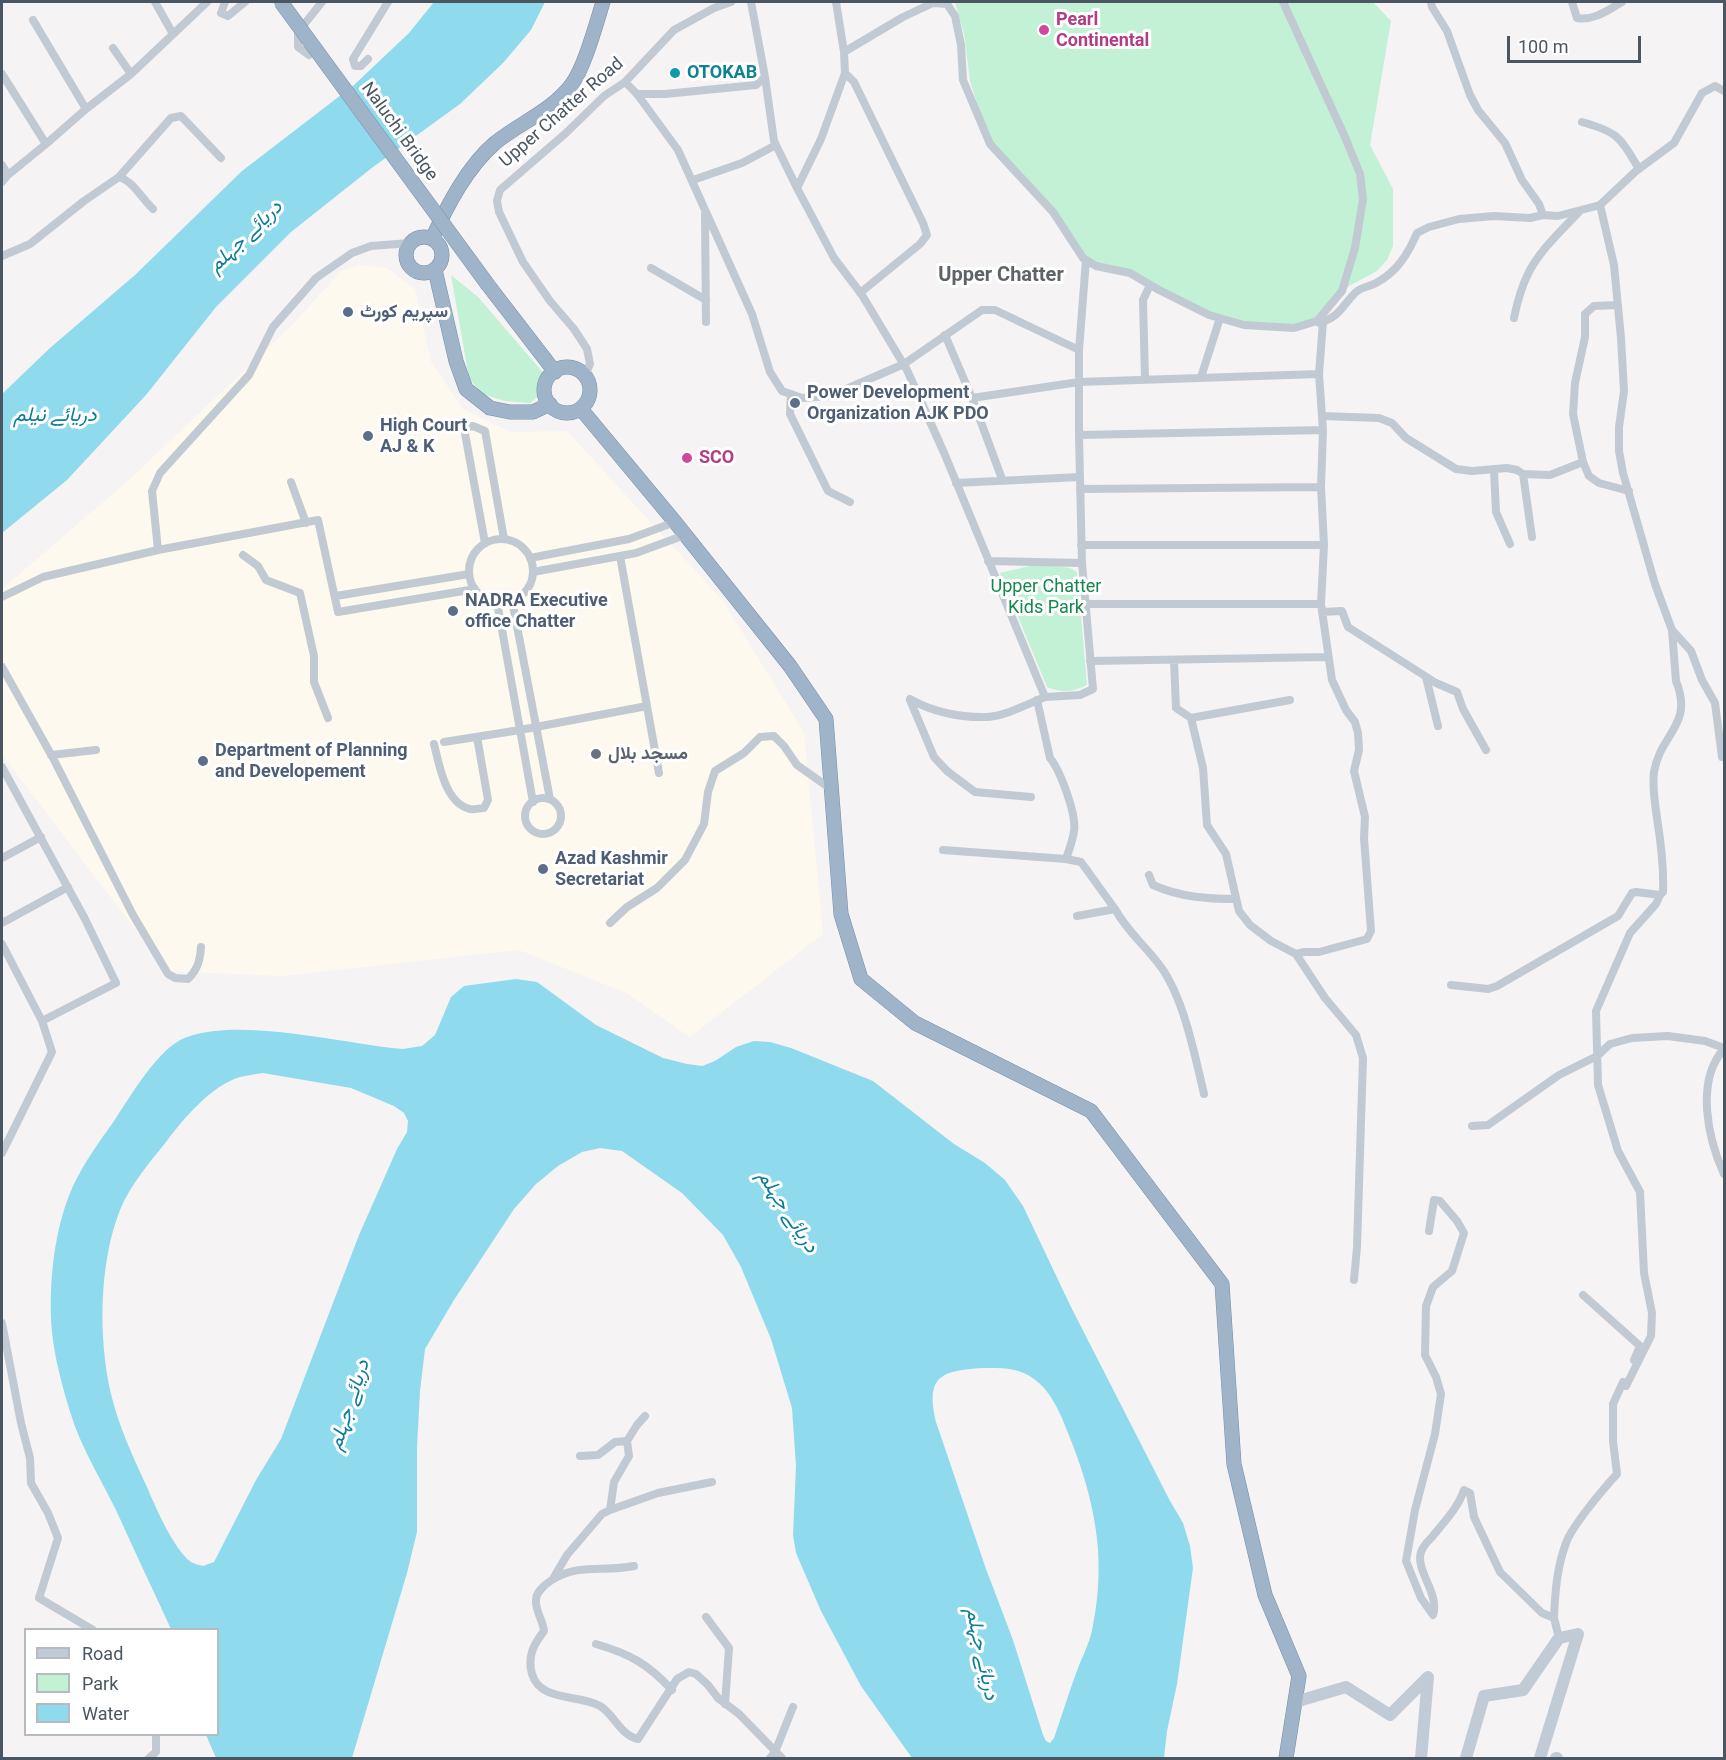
<!DOCTYPE html>
<meta charset="utf-8">
<style>
body{margin:0}
#map{position:relative;width:1726px;height:1760px;overflow:hidden;background:#f5f3f3;font-family:Roboto,sans-serif}
canvas{display:block}
.frame{position:absolute;inset:0;border:3px solid #4a5661;pointer-events:none}
.legend{position:absolute;left:24px;top:1628px;width:195px;height:108px;box-sizing:border-box;background:#fff;border:2px solid #b7bbc0;margin:0;padding:8px 10px;list-style:none;font-size:18px;color:#4a5661}
.legend li{display:flex;align-items:center;gap:12px;height:30px}
.legend b{width:30px;border:2px solid #b7bbc0}
.scale{position:absolute;left:1507px;top:36px;width:134px;height:27px;box-sizing:border-box;border:3px solid #4a5661;border-top:0;padding-left:8px;font-size:18px;line-height:21px;white-space:nowrap;color:#4a5661;-webkit-text-stroke:4px #fff;paint-order:stroke}
</style>
<div id="map">
<canvas width="1726" height="1760"></canvas>
<div class="frame"></div>
<ul class="legend">
<li><b style="height:8px;background:#c1cbd6"></b>Road</li>
<li><b style="height:16px;background:#c3f1d5"></b>Park</li>
<li><b style="height:16px;background:#90daee"></b>Water</li>
</ul>
<div class="scale">100 m</div>
</div>
<script>
const g = document.querySelector('canvas').getContext('2d');
g.lineJoin = 'round';
function fillPath(path, color) { g.fillStyle = color; g.fill(path, 'evenodd'); }
function trace(path, color, width, dash) { g.strokeStyle = color; g.lineWidth = width; g.lineCap = dash ? 'butt' : 'round'; g.setLineDash(dash || []); g.stroke(path); }
function drawText(font, color, halo, rows, align = 'center') {
  g.font = font + ' Roboto,Vazirmatn,sans-serif'; g.lineWidth = 6; g.setLineDash([]); g.textBaseline = 'middle'; g.strokeStyle = halo; g.fillStyle = color; for (const [text, x, y, turn = 0] of rows) {
    g.save(); g.translate(x, y); g.rotate((+turn || 0) * Math.PI / 180); g.textAlign = isNaN(turn) ? turn : align; if (halo) g.strokeText(text, 0, 0); g.fillText(text, 0, 0); g.restore();
  }
}
fillPath(new Path2D(`
 M360,265L387,268L415,289L431,362L463,409L511,432L567,431L723,601L804,732L823,934L690,1037L626,993L519,950L282,976L167,971L2,755V589L130,479L293,324L341,271Z`), '#fdf9ef');
fillPath(new Path2D(`
 M955,2H1373L1391,21L1370,145L1393,189V246L1387,260L1377,271L1349,286L1335,305L1317,321L1294,328L1244,325L1209,315L1130,273L1083,258L1053,212L990,144L970,81L964,34Z
 M451,275L478,297L553,384L530,403L505,401L482,394L469,378Z
 M1038,564L1070,568L1077,572L1087,685C1074,692 1061,693 1047,687L1000,573Z`), '#c3f1d5');
fillPath(new Path2D(`
 M434,2H545L531,30L503,63L460,104L373,167L291,232L216,307L146,395L67,480L2,533V394L50,348L135,275L242,171L354,85L409,33Z
 M516,979L537,982L596,1025L663,1058L687,1064L702,1066L715,1061L736,1047L754,1041L770,1042L791,1048L873,1081L954,1144L985,1163L1005,1180L1023,1206L1071,1307L1169,1499L1183,1523L1190,1546L1193,1568L1177,1684L1167,1731L1164,1758H912L861,1686L821,1611L796,1553L793,1535L796,1466L792,1408L771,1339L741,1267L723,1235L682,1193L622,1151L600,1148L582,1152L558,1166L536,1184L514,1209L454,1300L425,1349L420,1391L417,1447V1532L407,1573L352,1758H216L206,1735L218,1734V1630L171,1629C153,1590 134,1550 116,1510C103,1484 87,1457 76,1429C66,1401 55,1362 52,1332C48,1286 54,1228 73,1186C84,1163 99,1142 114,1121C131,1096 158,1047 187,1037C241,1017 345,1044 403,1049L422,1046L435,1035L451,997L464,986ZM263,1073L351,1088L394,1106L404,1113L408,1121L407,1132L397,1149L359,1235L281,1439L256,1480L214,1562L203,1566C200,1565 194,1564 191,1562C174,1550 155,1506 147,1487C133,1457 119,1427 111,1394C98,1338 99,1263 120,1210C130,1185 150,1162 166,1142C183,1119 212,1085 240,1077C248,1075 256,1074 263,1073ZM982,1368C1002,1368 1018,1367 1034,1379C1051,1391 1061,1414 1068,1433C1094,1497 1107,1556 1093,1625C1091,1640 1083,1655 1078,1668C1069,1692 1062,1715 1054,1738L1050,1743L1046,1741L1043,1735L1013,1640L986,1569L936,1422C926,1377 939,1371 982,1368Z`), '#90daee');
const trunk = new Path2D(`
 M406 255a18 18 0 1 1 36 0a18 18 0 1 1-36 0Z
 M432,239C447,206 467,167 495,143C521,122 552,111 572,84C585,66 596,24 603,2
 M435,270L456,361L466,389L490,408L510,412H533L550,404
 M488,285L555,372
 M544 390a23 23 0 1 1 46 0a23 23 0 1 1-46 0Z
 M581,409L675,522L790,666L826,719L841,914L861,979L915,1023L1091,1111L1222,1284L1234,1464L1265,1595L1299,1676L1286,1758`);
trace(trunk, '#7690ad', 15);
trace(new Path2D(`
 M155,2L173,34
 M225,2L221,13L228,16L245,2
 M836,2L844,52
 M1431,2L1432,7L1447,31L1470,95L1478,110L1505,143L1522,180L1539,204L1543,215
 M1572,2L1577,18C1594,21 1608,10 1622,2
 M33,20L86,109L46,144
 M309,55L298,47V32L322,2
 M368,59L361,66H355L353,59L388,2
 M845,73L854,82L923,223L927,235L920,244L860,293
 M2,74L46,144L8,175L2,165
 M131,74L207,2
 M765,77L774,141L797,188
 M625,82L637,94L678,150L752,314L770,372L782,391L802,398L830,396L904,364L982,310H995L1079,350
 M637,94H665L756,85L765,77L751,2
 M86,109L131,74L113,48
 M1582,122C1618,132 1620,137 1639,169
 M119,177L171,118L181,116L221,158
 M693,180L742,163L776,145
 M2,182L8,175
 M1600,205L1614,265L1621,338L1624,391L1619,427V451L1623,473L1655,584L1672,630L1691,651L1702,680L1715,703L1722,757L1724,754
 M705,214L706,322
 M2,256L30,244L84,201L119,177C133,181 142,199 153,209
 M651,268L706,300
 M1618,305L1594,306L1585,314V337L1575,383L1573,414L1583,462L1589,476L1599,483L1629,491
 M1514,318C1517,303 1521,288 1528,274C1539,251 1561,231 1578,213
 M1319,323C1341,316 1341,307 1355,293C1360,287 1369,287 1376,283C1397,272 1408,254 1417,233L1429,227L1459,219L1494,216L1530,218L1543,215L1558,216L1600,205L1636,171L1674,143L1702,93L1715,86L1724,91
 M945,335L972,398L1002,479
 M585,375L590,364L587,349L574,329L550,301L523,262L499,212L497,201L500,190L566,133L604,96L625,82L674,30L714,8L731,2
 M1201,377L1220,318
 M1145,379L1143,300L1150,285
 M791,394L790,414L828,491L850,502
 M972,398L1079,382L1319,374
 M1322,416L1379,418L1392,423L1406,438L1456,469L1472,471L1507,468L1517,470L1523,474L1550,475L1583,462
 M1079,435L1323,430
 M1494,469L1496,512L1510,544
 M1523,474L1532,537
 M291,482L306,523
 M956,483L1080,477
 M1080,489L1321,487
 M469 571a32 32 0 1 1 64 0a32 32 0 1 1-64 0Z
 M485,543L464,428L473,426L485,431L504,539
 M1081,545H1324
 M158,550L152,491L160,473L249,375L273,327L316,278L352,253L371,246L410,243
 M243,555L258,566L266,580L300,593L314,656V682L328,718
 M620,556L659,773
 M530,558L629,539L675,522
 M988,561L1082,563
 M533,572L636,553L685,535
 M336,596L469,574
 M2,597L43,577L158,550L318,520L338,612L475,589
 M512,600L550,799
 M497,602L533,802
 M1085,604H1321
 M1322,612L1342,611L1348,627L1436,683L1457,692L1463,709L1486,750
 M1174,660L1176,708L1191,718L1290,700
 M1090,661L1328,657
 M2,667L53,758L133,915L168,974L175,978L188,979C198,969 200,960 201,947
 M1426,677L1438,726
 M1045,697L1080,695L1093,689L1082,563L1079,435V350L1086,260
 M910,699C932,712 962,718 987,717C1005,716 1028,704 1045,697L945,455L907,370L862,295L834,258L797,188L821,139L845,73L844,52L903,17L933,3L947,4L955,16L961,45L963,80L990,144L1053,212L1083,258L1096,266L1130,273L1159,290L1209,315L1244,325L1294,328L1317,321L1342,291L1355,248L1363,199L1360,174L1345,137L1283,2
 M910,700L934,757L947,771L975,792L1031,797
 M1191,718L1203,768L1207,825L1226,854L1239,911L1250,925L1271,941L1296,954L1325,998L1356,1035L1363,1058L1357,1247L1354,1280
 M444,742L520,730L647,706
 M434,744C439,764 445,803 470,809C473,810 480,808 484,808L488,800L477,737
 M51,755L96,750
 M2,767L85,919L116,983L42,1021L52,1052L2,1153
 M525 816a18 18 0 1 1 36 0a18 18 0 1 1-36 0Z
 M943,850L1066,859C1069,850 1073,840 1074,831C1077,815 1060,770 1050,758L1037,700
 M2,858L41,837
 M1066,859L1081,862L1115,909
 M1149,875L1153,885C1180,897 1207,899 1236,899
 M1077,916L1115,909C1128,933 1146,946 1161,967C1184,999 1195,1056 1204,1094
 M2,923L68,887
 M610,923L627,907L657,888L685,860L704,824L708,792L715,771L744,753L760,737L774,736L784,746L797,765L831,789
 M2,944L42,1021
 M1296,954L1304,952H1319L1367,939L1371,931L1364,838L1365,817L1354,771L1359,750L1358,733L1355,722L1346,710L1332,680L1321,604L1324,545L1321,487L1323,430L1319,374L1323,322
 M1451,985L1488,989L1497,986L1618,916L1632,893L1636,892L1660,895L1663,892C1664,867 1661,843 1657,818C1655,803 1652,787 1654,772C1660,734 1694,725 1676,681L1672,630
 M1724,1049C1695,1081 1708,1139 1724,1174
 M1472,1126L1488,1125L1559,1075L1597,1056L1610,1044L1632,1038L1668,1036L1705,1041L1724,1048
 M1429,1231L1434,1200L1440,1201L1457,1221L1464,1233L1452,1271L1433,1287L1426,1306L1425,1355L1436,1377L1441,1394L1435,1434L1415,1510L1406,1561L1421,1598L1433,1615C1440,1594 1415,1570 1421,1552C1423,1546 1428,1541 1432,1537C1444,1522 1458,1508 1464,1490L1470,1493L1474,1517L1500,1572L1542,1613L1554,1618L1559,1638
 M1583,1295L1640,1346L1634,1360
 M2,1323L21,1423L30,1458L31,1483L48,1513L58,1538L39,1598L93,1630
 M1622,1385L1626,1386L1651,1336L1652,1313L1644,1273L1640,1192L1618,1151L1598,1085L1596,1011L1630,933L1656,904L1660,895
 M580,1456L598,1455L615,1442L627,1441
 M610,1510L614,1482L629,1456L627,1441L637,1425L645,1416
 M634,1566C601,1573 574,1561 545,1585C541,1589 536,1593 536,1600C535,1611 543,1620 544,1631C534,1644 527,1656 532,1674C540,1702 579,1694 600,1706C614,1714 620,1735 638,1739L677,1679L689,1672L696,1674L708,1685L718,1698L739,1714L782,1758
 M554,1577L567,1555L602,1514L610,1510L658,1493L712,1482
 M706,1617L729,1648L725,1704
 M1554,1618C1555,1592 1557,1567 1566,1543C1572,1526 1604,1488 1617,1474L1613,1441V1404L1623,1382
 M596,1644C630,1654 648,1664 672,1690
 M149,1758L156,1752V1734
 M770,1758L775,1752L793,1707`), '#c1cad2', 8);
trace(new Path2D(`
 M1295,1702L1346,1687L1390,1715L1428,1677L1421,1758
 M1466,1758L1484,1696L1523,1690L1559,1638L1578,1634L1540,1758
 M1556,1758H1557`), '#c1cbd6', 12);
trace(trunk, '#9fb4c9', 14);
const trunkBridge = new Path2D(`
 M281,2L488,285`);
trace(trunkBridge, '#7690ad', 15, []);
trace(trunkBridge, '#9fb4c9', 14);
for (const [x, y, r, color] of [
 [1044,30,6,"#d1479c"],
 [675,73,6,"#0f9aa8"],
 [348,312,6,"#5c6f8a"],
 [795,403,6,"#5c6f8a"],
 [368,436,6,"#5c6f8a"],
 [687,458,6,"#d1479c"],
 [453,611,6,"#5c6f8a"],
 [596,754,6,"#6b7280"],
 [203,761,6,"#5c6f8a"],
 [543,869,6,"#5c6f8a"]
]) { const dot = new Path2D(); dot.arc(x, y, r, 0, 2 * Math.PI); g.fillStyle = color; g.fill(dot); trace(dot, '#fff', 2); }
drawText('bold 18px', '#b23c85', '#fff', [
 ["Pearl",1056,20],
 ["Continental",1056,41],
 ["SCO",699,458]
], 'left');
drawText('bold 18px', '#0d838f', '#fff', [
 ["OTOKAB",687,73]
], 'left');
drawText('18px', '#4a5661', '#fff', [
 ["Upper Chatter Road",562,113,-41],
 ["Naluchi Bridge",399,132,54]
]);
drawText('bold 18px', '#4e5e75', '#fff', [
 ["سپریم کورٹ",360,312],
 ["Power Development",807,393],
 ["Organization AJK PDO",807,414],
 ["High Court",380,426],
 ["AJ & K",380,447],
 ["NADRA Executive",465,601],
 ["office Chatter",465,622],
 ["Department of Planning",215,751],
 ["and Developement",215,772],
 ["Azad Kashmir",555,859],
 ["Secretariat",555,880]
], 'left');
drawText('18px', '#17864f', '#fff', [
 ["Upper Chatter",1046,587],
 ["Kids Park",1046,608]
]);
drawText('bold 18px', '#5b616d', '#fff', [
 ["مسجد بلال",608,754]
], 'left');
drawText('italic 20px', '#0c7c9b', '#fff', [
 ["دریائے جہلم",246,237,-44],
 ["دریائے نیلم",55,416],
 ["دریائے جہلم",787,1212,57],
 ["دریائے جہلم",350,1405,-72],
 ["دریائے جہلم",981,1654,78]
]);
drawText('bold 20px', '#5f6368', '#fff', [
 ["Upper Chatter",1001,276]
]);
</script>
